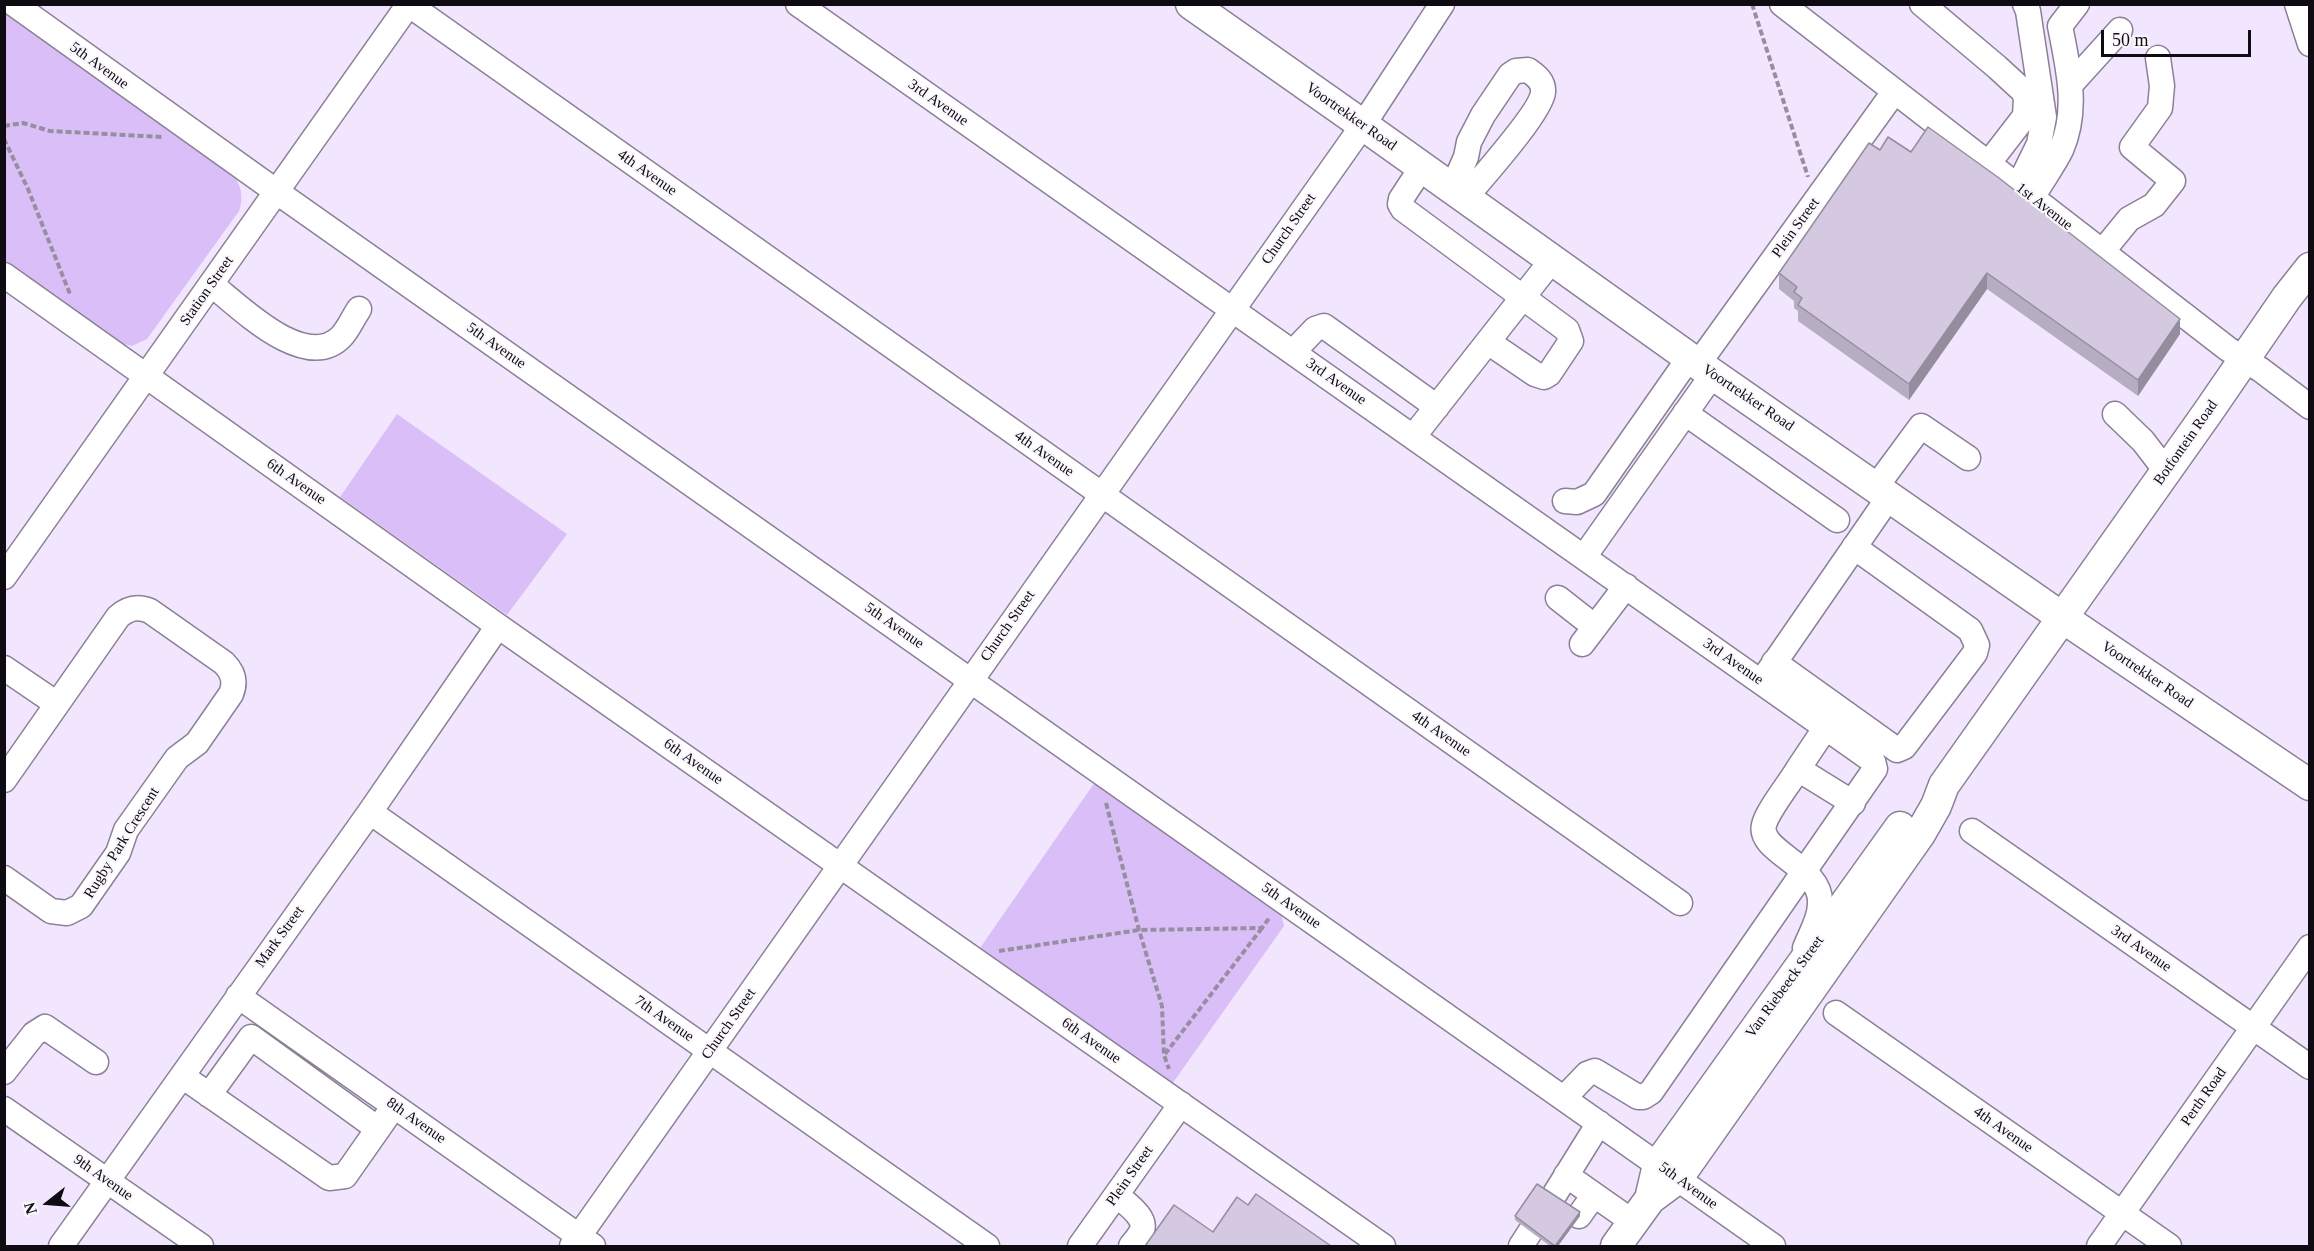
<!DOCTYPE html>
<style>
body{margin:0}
#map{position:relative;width:2314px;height:1251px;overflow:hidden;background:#f2e6ff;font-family:Georgia,serif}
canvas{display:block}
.frame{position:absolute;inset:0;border:6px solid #0f0b13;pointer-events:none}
.north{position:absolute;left:18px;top:1173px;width:60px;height:60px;-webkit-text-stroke:4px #faf8fd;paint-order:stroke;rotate:253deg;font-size:16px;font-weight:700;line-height:24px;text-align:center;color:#0f0b13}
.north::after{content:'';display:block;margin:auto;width:21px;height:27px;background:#0f0b13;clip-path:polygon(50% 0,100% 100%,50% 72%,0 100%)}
.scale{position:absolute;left:2101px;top:30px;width:150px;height:27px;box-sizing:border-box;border:3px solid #0f0b13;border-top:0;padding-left:8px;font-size:18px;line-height:21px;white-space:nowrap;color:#0f0b13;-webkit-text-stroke:4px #faf8fd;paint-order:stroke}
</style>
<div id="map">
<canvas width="2314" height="1251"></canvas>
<div class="frame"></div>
<div class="north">N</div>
<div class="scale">50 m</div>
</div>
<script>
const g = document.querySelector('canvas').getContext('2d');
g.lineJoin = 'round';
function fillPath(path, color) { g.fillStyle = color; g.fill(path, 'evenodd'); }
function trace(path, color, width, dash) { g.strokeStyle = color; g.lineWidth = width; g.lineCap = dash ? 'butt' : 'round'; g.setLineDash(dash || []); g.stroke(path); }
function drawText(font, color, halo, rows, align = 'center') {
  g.font = font + ' Georgia,serif'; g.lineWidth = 4.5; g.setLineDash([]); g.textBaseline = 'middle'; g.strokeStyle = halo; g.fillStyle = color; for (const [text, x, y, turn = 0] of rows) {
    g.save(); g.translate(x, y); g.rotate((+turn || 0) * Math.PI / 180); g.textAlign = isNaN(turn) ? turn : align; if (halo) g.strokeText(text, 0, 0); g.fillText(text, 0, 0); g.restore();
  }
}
fillPath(new Path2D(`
 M5,14L234,175C241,187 244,197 239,211L147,339L132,346L112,341L5,265Z
 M397,414L567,534L507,615L340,497Z
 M1095,782L1281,912L1284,926L1172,1084L980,948Z`), '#dabef8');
const minor = new Path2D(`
 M14,4L277,192L1773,1246
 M408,4L1680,903
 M798,4L1873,761L1875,769L1651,1092L1643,1097H1638L1595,1071L1587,1074L1564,1098
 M1782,4L2228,349L2261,370L2310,407
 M1922,4L1997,67L2023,91L2026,98L2025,116L1988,164
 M2297,4L2310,44
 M2072,83L2120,30
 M1422,167L1401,199L1400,204L1403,209L1567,330L1571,341L1549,374L1544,377L1535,374L1488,342
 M2018,187L2039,144L2044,117L2028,11L2025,4
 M1452,189L1466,157L1469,142L1483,115L1510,75L1516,71L1528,70C1535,75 1544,81 1543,92C1542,111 1480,180 1465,198
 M2032,198C2041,182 2053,166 2061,150C2079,110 2068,67 2060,26L2077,4
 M2102,252L2129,219L2154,205L2173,181L2132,147L2160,108L2162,86L2158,58
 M4,275L498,626L1383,1246
 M211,284C239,306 305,373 341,337C348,330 353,318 359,309
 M1293,352L1315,329L1324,326L1437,407
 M1698,364L1894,92
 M1685,413L1837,520
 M2115,414L2143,441L2166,471
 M1413,437L1552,260
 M1876,487L1921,426L1968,458
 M1565,501L1577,502L1594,494L1689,358
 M1584,557L1713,374
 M4,577L409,4
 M1558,598L1595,627
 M1582,644L1626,586
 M1774,662L1897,750L1904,747L1975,653L1977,645L1970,630L1854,547
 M4,668L57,704
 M1766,675L1889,497
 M1798,769L1826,727
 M4,780L118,617C128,608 138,606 150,611L224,663C233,672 236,682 231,694L197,743L177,758L126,830L118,853L81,906L67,913L51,911L4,878
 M370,812L987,1246
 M1972,831L2310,1067
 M1805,948C1810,935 1820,919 1820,904C1823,866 1757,852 1764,825C1767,811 1790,783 1798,769L1853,803
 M238,996L593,1246
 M1836,1013L2169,1246
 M4,1072L34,1034L45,1027L96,1062
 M182,1076L329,1178L345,1176L394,1106
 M209,1095L251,1037L378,1129
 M4,1109L201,1246
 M1566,1175L1633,1222
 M1117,1195C1125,1203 1147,1217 1142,1230C1140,1236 1134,1242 1131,1246
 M1553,1197L1599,1123
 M1579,1216L1594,1195
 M61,1246L370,812L498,626
 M572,1246L1363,125L1442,4
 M1080,1246L1181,1104
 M1521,1246L1530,1232
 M2099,1246L2310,947`);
const major = new Path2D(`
 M1191,4L1363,125L1698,364L2063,618L2310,785
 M1650,1199L1658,1165L1900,827
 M1616,1246L1650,1199L1677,1179L1920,834L1936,806L1944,785L2208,412L2287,297L2310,268`);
trace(minor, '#8b8096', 27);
trace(major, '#8b8096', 33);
trace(new Path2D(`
 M1752,4L1808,177
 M4,126L23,123L50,131L163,137
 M4,139L28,189L70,294
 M1106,803L1139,930L1162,1006L1164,1055L1169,1069
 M999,951L1139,930L1262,928L1270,917
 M1165,1054L1262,928`), '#978ea0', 4, [6, 3]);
trace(minor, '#fff', 24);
trace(major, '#fff', 30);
fillPath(new Path2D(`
 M1880,150L2180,334L2138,396L1987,289L1909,400L1798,321V311L1794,308V301L1779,289V273Z
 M1515,1216H1580L1558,1246H1550L1515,1220Z`), '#b6adc2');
fillPath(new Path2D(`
 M1987,273V289L1909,400V384Z
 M2180,319V334L2138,396V380Z
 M1580,1212V1216L1558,1246H1555Z`), '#948d9e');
const building = new Path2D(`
 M1928,127L1999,178L2180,319L2138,380L1987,273L1909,384L1798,305L1802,298L1794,292L1797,287L1779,273L1869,143L1880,150L1888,137L1911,152Z
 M1537,1184L1580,1212L1555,1246L1515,1216Z
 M1256,1194L1331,1246H1145L1174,1205L1213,1232L1237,1197L1248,1205Z`);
fillPath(building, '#d4c9e1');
trace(building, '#948d9e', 1.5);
drawText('15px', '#0f0b13', '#faf8fd', [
 ["5th Avenue",99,66,36],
 ["3rd Avenue",938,103,35],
 ["Voortrekker Road",1351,117,35],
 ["4th Avenue",647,173,35],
 ["1st Avenue",2044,207,38],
 ["Plein Street",1796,228,-54],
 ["Church Street",1289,229,-55],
 ["Station Street",207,291,-55],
 ["5th Avenue",496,346,35],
 ["3rd Avenue",1336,382,35],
 ["Voortrekker Road",1748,398,34],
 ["Botfontein Road",2186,443,-55],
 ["4th Avenue",1044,454,35],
 ["6th Avenue",296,482,35],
 ["5th Avenue",894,626,35],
 ["Church Street",1008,626,-55],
 ["3rd Avenue",1733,662,35],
 ["Voortrekker Road",2147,675,34],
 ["4th Avenue",1441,734,35],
 ["6th Avenue",693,762,35],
 ["Rugby Park Crescent",122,843,-58],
 ["5th Avenue",1291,906,35],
 ["Mark Street",280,937,-54],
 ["3rd Avenue",2141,949,35],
 ["Van Riebeeck Street",1785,987,-54],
 ["7th Avenue",664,1019,35],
 ["Church Street",729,1024,-55],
 ["6th Avenue",1091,1041,35],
 ["Perth Road",2204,1097,-55],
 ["8th Avenue",416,1121,35],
 ["4th Avenue",2003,1130,35],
 ["Plein Street",1130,1176,-55],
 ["9th Avenue",103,1178,35],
 ["5th Avenue",1688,1186,36]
]);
</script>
